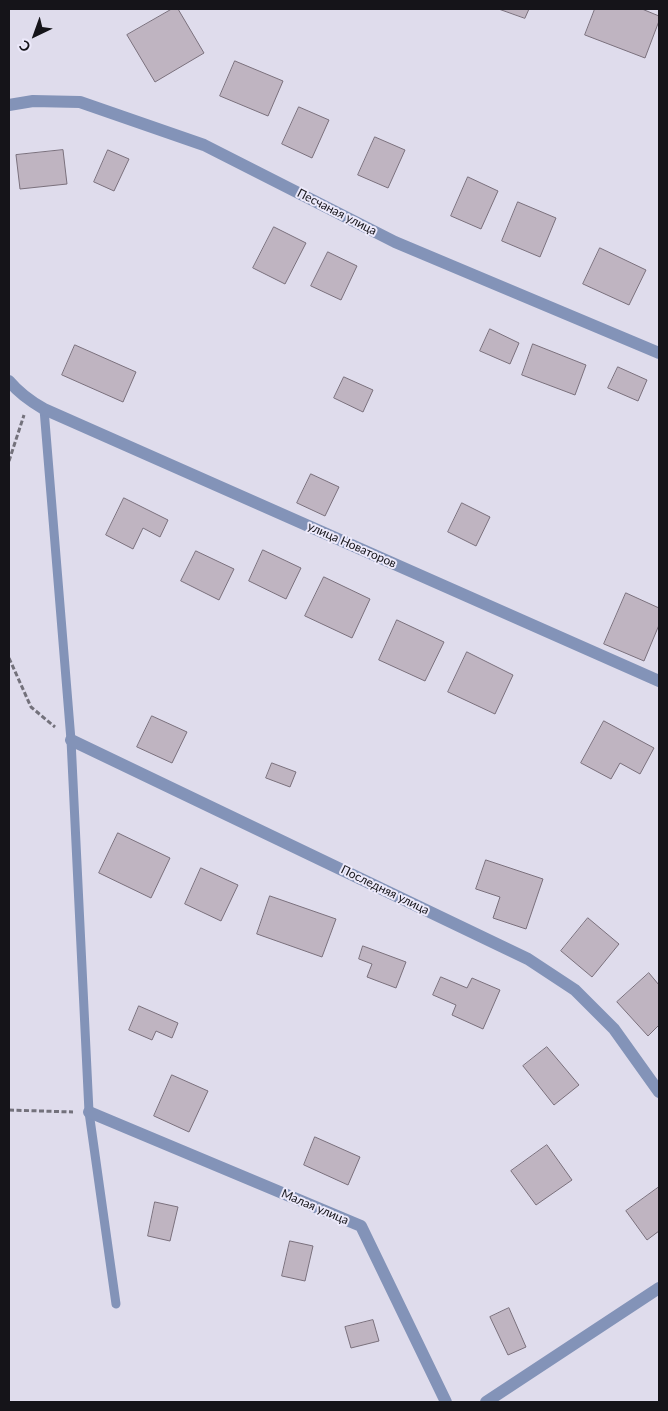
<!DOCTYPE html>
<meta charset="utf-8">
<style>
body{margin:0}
#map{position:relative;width:668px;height:1411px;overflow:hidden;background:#dfdcec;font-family:Lato,sans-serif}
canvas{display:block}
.frame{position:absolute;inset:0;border:10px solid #151419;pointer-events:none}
.north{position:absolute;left:10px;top:10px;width:50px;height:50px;-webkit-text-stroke:4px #ece9fa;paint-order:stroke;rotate:222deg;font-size:14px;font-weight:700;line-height:20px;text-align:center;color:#151419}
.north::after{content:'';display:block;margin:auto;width:18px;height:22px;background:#151419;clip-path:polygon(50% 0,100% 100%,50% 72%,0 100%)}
</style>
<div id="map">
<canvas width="668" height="1411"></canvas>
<div class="frame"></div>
<div class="north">С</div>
</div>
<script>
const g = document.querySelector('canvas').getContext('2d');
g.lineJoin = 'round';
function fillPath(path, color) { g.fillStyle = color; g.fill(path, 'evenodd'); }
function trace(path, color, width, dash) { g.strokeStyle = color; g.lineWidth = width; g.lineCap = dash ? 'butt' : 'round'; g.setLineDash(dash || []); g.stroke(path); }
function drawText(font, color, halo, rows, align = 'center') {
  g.font = font + ' Lato,sans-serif'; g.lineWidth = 4; g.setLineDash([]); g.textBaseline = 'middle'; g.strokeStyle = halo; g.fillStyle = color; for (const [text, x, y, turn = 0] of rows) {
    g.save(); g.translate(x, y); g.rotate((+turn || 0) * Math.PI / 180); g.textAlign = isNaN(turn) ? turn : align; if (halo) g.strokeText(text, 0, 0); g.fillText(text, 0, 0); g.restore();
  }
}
const building = new Path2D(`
 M172,9H178L204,53L155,82L127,35Z
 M499,9H529L525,18Z
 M595,9H642L659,16V21L645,58L585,35Z
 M235,61L283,81L268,116L220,96Z
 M299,107L329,120L312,158L282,144Z
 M375,137L405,150L388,188L358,175Z
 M63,150L67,184L20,189L16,155Z
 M108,150L129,159L114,191L94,182Z
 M468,177L498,191L481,229L451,216Z
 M518,202L556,218L540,257L502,241Z
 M274,227L306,243L285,284L253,268Z
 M600,248L646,270L629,305L583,284Z
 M328,252L357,266L341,300L311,286Z
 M490,329L519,343L510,364L480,351Z
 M533,344L586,365L575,395L522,375Z
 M75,345L136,372L123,402L62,375Z
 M618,367L647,380L638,401L608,388Z
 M344,377L373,390L363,412L334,398Z
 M311,474L339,487L325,516L297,503Z
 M124,498L168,520L160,537L143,528L133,549L106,535Z
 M462,503L490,517L476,546L448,532Z
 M263,550L301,568L286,599L249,581Z
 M196,551L234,569L219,600L181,581Z
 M324,577L370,599L352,638L305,616Z
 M626,593L659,608V625L644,661L604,644Z
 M397,620L444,642L425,681L379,660Z
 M467,652L513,675L495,714L448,692Z
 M152,716L187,732L172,763L137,747Z
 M604,721L654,748L640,774L620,763L611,779L581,763Z
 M272,763L296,772L290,787L266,778Z
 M118,833L170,858L151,898L99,873Z
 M486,860L543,879L526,929L493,918L500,897L476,889Z
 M201,868L238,885L221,921L185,904Z
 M270,896L336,919L322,957L257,934Z
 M588,918L619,944L592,977L561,951Z
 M363,946L406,962L396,988L367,977L372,964L359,959Z
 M649,973L659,985V1025L648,1036L617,1002Z
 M441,977L467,988L472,978L500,990L483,1029L452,1015L456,1005L433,995Z
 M139,1006L178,1023L172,1038L156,1031L152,1040L129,1030Z
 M547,1047L579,1085L554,1105L523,1066Z
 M172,1075L208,1091L189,1132L154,1116Z
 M315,1137L360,1157L348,1185L304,1165Z
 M547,1145L572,1180L536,1205L511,1171Z
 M659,1187V1231L647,1240L626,1211Z
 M155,1202L178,1207L170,1241L148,1236Z
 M290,1241L313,1246L305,1281L282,1276Z
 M509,1308L526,1347L508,1355L490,1317Z
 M373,1320L379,1341L351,1348L345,1327Z`);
fillPath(building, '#bfb4c1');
trace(building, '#7a707c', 1);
trace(new Path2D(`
 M9,461L24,415
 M9,658L31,707L55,727
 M9,1110L73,1112`), '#73717b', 3, [5, 2.5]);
trace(new Path2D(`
 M44,409L71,740L89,1112L116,1304`), '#8393b8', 9);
trace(new Path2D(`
 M9,105L33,101L80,102L204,145L395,242L659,353
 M9,381C19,393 30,401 44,409L659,681
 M71,740L528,959L575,990L614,1029L659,1092
 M89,1112L361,1226L446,1402
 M486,1402L659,1288`), '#8393b8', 12);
drawText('12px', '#151419', '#ece9fa', [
 ["Песчаная улица",337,212,27],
 ["улица Новаторов",352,545,24],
 ["Последняя улица",385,890,26],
 ["Малая улица",315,1207,23]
]);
</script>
